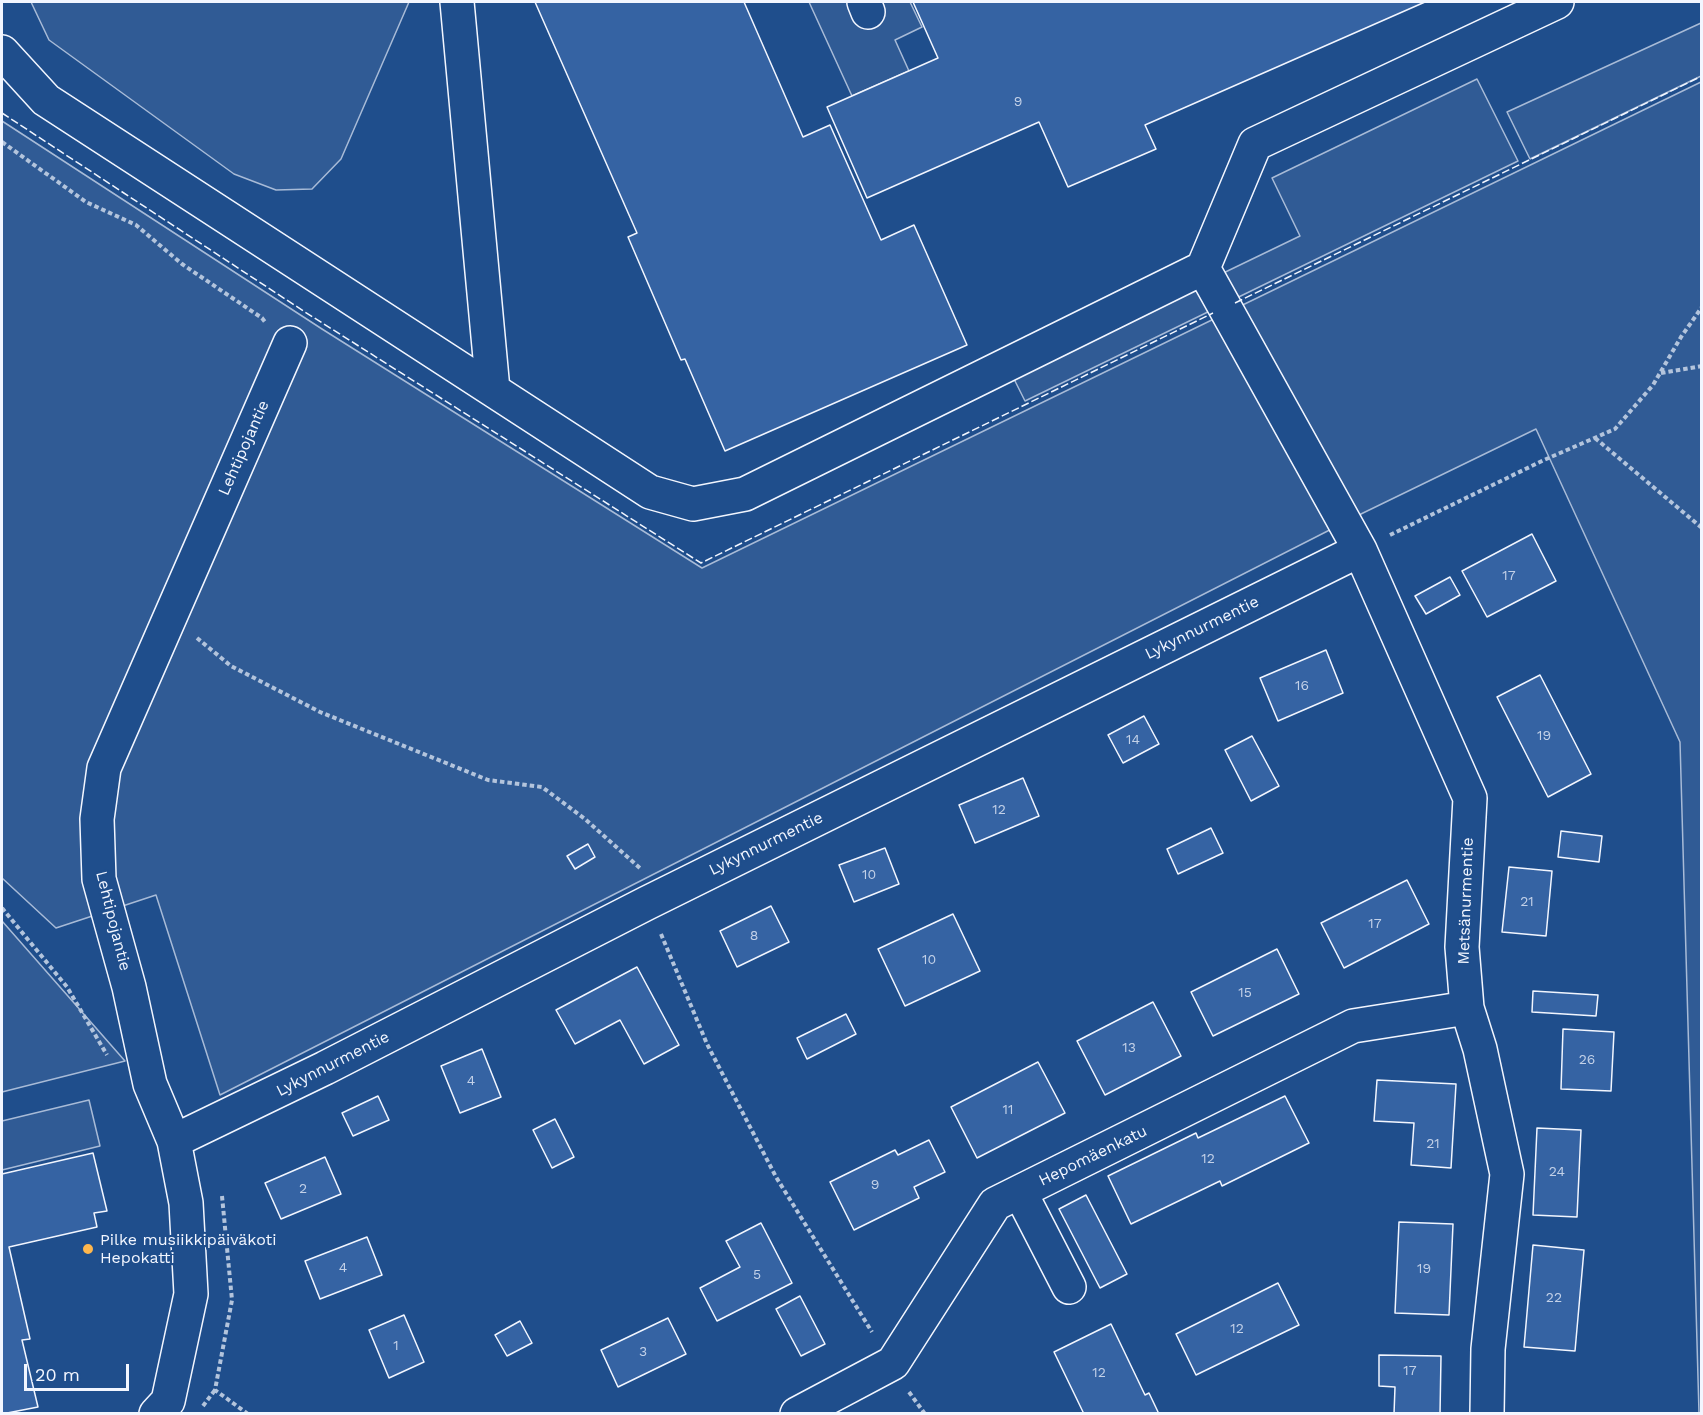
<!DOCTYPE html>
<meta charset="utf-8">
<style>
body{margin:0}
#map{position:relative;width:1703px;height:1415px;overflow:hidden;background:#1f4e8c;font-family:"Work Sans",sans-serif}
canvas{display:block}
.frame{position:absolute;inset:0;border:3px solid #f2f6ff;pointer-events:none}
.scale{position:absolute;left:24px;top:1364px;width:105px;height:27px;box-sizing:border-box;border:3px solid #f2f6ff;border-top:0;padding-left:8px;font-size:18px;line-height:21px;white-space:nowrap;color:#f2f6ff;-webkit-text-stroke:4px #1f4e8c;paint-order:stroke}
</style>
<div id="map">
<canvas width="1703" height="1415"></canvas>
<div class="frame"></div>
<div class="scale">20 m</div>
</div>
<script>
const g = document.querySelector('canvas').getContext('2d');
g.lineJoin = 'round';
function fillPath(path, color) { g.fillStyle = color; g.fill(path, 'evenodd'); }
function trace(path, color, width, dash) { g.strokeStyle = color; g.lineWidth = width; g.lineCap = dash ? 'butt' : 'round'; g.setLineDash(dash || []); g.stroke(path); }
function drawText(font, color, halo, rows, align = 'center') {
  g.font = font + ' "Work Sans",sans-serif'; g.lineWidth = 4.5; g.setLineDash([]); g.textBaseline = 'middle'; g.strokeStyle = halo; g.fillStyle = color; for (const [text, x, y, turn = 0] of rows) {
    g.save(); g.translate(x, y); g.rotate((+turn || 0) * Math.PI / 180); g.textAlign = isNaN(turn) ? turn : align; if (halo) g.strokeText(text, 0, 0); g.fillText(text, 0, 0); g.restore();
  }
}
const built = new Path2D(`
 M31,2H409L341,159L312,189L276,190L234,174L49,40Z
 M809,2H910L922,27L895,40L909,71L852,96Z
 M1701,23V76L1530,159L1507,112Z
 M1477,79L1518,161L1025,401L1012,375L1300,236L1272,178Z
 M1701,82V1413H1699L1680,742L1536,429L1363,513L220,1095L156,895L56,928L2,878V121L322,329L702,568Z
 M2,921L125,1061L2,1092Z
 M89,1100L100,1146L2,1170V1121Z`);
fillPath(built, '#305b95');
trace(built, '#a8bbd7', 1.5);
const building = new Path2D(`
 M535,2H744L803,137L830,125L881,240L914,225L967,345L725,451L685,359L681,360L628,237L637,233Z
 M913,2H1425L1145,125L1156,149L1068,187L1039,122L867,198L827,107L938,58Z
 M1532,534L1556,581L1487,617L1462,571Z
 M1450,577L1460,595L1426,614L1415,596Z
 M1326,650L1343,693L1278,721L1260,678Z
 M1540,675L1591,774L1548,797L1497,697Z
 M1144,716L1159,744L1123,763L1108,735Z
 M1252,736L1279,786L1251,801L1225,750Z
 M1023,778L1039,816L975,843L959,805Z
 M1211,828L1223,853L1178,874L1167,849Z
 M1561,831L1602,836L1599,862L1558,857Z
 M588,844L595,857L575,869L567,856Z
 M885,848L899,884L854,902L839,865Z
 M1509,867L1552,871L1546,936L1502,932Z
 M1407,880L1429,924L1344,968L1321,923Z
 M771,906L789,942L737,967L720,931Z
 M953,914L980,971L905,1006L878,949Z
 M1277,949L1299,994L1213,1036L1191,992Z
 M637,967L679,1045L644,1064L620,1020L575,1044L556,1010Z
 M1533,991L1598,995L1596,1016L1532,1012Z
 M1153,1002L1181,1056L1105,1095L1077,1041Z
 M846,1014L856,1034L807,1059L797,1038Z
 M1563,1029L1614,1032L1611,1091L1561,1089Z
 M482,1049L501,1097L460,1113L441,1066Z
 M1038,1062L1065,1113L977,1158L951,1107Z
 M1377,1080L1456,1084L1451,1168L1411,1165L1414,1123L1374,1121Z
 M378,1096L389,1120L353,1136L342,1113Z
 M1285,1096L1309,1143L1222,1186L1220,1181L1131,1224L1108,1176L1196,1133L1198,1138Z
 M555,1119L574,1157L552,1168L533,1130Z
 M1537,1128L1581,1130L1577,1217L1533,1215Z
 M929,1140L945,1172L914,1187L919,1198L854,1230L830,1182L895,1150L898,1155Z
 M93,1153L107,1211L94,1213L97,1227L9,1247L30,1339L22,1340L38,1407L2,1414V1174Z
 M325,1157L341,1194L281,1219L265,1183Z
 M1086,1195L1127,1274L1100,1288L1059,1209Z
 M1399,1222L1453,1224L1449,1315L1395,1313Z
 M761,1223L792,1283L717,1321L700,1288L740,1267L726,1241Z
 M367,1237L382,1275L320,1299L305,1261Z
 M1533,1245L1584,1250L1575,1351L1524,1347Z
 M1278,1283L1299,1325L1196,1375L1176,1334Z
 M800,1296L825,1344L801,1356L776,1309Z
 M404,1315L424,1362L389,1378L369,1330Z
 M668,1318L686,1354L618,1387L601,1350Z
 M520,1321L532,1343L507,1356L495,1335Z
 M1111,1324L1145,1395L1149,1393L1159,1414H1084L1054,1352Z
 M1379,1355L1441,1356L1440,1414H1394L1395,1387L1379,1386Z`);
fillPath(building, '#3563a3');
trace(building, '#f2f6ff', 1.5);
const minor = new Path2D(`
 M457,2L493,390
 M864,2L868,12
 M2,52L46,100L650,492L693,504L745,494L1203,268L1255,144L1557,2
 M1203,268L1360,550L1470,798L1462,947L1467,1008L1480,1049L1507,1174L1488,1349L1487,1414
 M174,1141L325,1068L647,903L1360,550
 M1020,1192L1069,1287
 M156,1414L168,1401L191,1294L186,1203L174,1141L150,1084L129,987L99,879L97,819L104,768L290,343
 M797,1414L893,1363L995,1204L1353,1026L1467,1008`);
trace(minor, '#f2f6ff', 36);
trace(new Path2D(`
 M2,142L86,202L136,225L182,264L262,318L265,322
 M1661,373L1702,366
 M1595,438L1702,528
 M1390,535L1544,460L1615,429L1653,385L1681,337L1702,307
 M197,638L231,666L320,712L488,780L542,787L585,819L641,869
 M2,908L67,987L107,1055
 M661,934L707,1044L776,1177L872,1332
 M222,1196L232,1300L215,1390L248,1414
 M909,1392L925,1414
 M203,1406L215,1390`), '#b3c4dc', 4, [4.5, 3]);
trace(minor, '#1f4e8c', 33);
trace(new Path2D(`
 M2,113L305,312L701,563L1213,313
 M1235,303L1702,76`), '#f2f6ff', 1.5, [8, 3]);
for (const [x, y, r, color] of [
 [88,1249,6,"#ffb74d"]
]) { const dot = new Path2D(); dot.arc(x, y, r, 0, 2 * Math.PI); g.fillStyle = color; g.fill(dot); trace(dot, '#1f4e8c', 2); }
drawText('14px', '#c3d1e8', null, [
 ["9",1018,102],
 ["17",1509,576],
 ["16",1302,686],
 ["19",1544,736],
 ["14",1133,740],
 ["12",999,810],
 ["10",869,875],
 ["21",1527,902],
 ["17",1375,924],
 ["8",754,936],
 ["10",929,960],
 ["15",1245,993],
 ["13",1129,1048],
 ["26",1587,1060],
 ["4",471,1081],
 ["11",1008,1110],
 ["21",1433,1144],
 ["12",1208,1159],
 ["24",1557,1172],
 ["9",875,1185],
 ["2",303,1189],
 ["4",343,1268],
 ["19",1424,1269],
 ["5",757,1275],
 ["22",1554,1298],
 ["12",1237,1329],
 ["1",396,1346],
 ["3",643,1352],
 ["17",1410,1371],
 ["12",1099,1373]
]);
drawText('16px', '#f2f6ff', '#1f4e8c', [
 ["Lehtipojantie",244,448,-66],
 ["Lykynnurmentie",1202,628,-26],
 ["Lykynnurmentie",766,844,-26],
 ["Metsänurmentie",1466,901,-88],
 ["Lehtipojantie",113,921,76],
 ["Lykynnurmentie",333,1064,-27],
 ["Hepomäenkatu",1093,1156,-26]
]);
drawText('16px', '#f2f6ff', '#1f4e8c', [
 ["Pilke musiikkipäiväkoti",100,1240],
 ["Hepokatti",100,1258]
], 'left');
</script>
